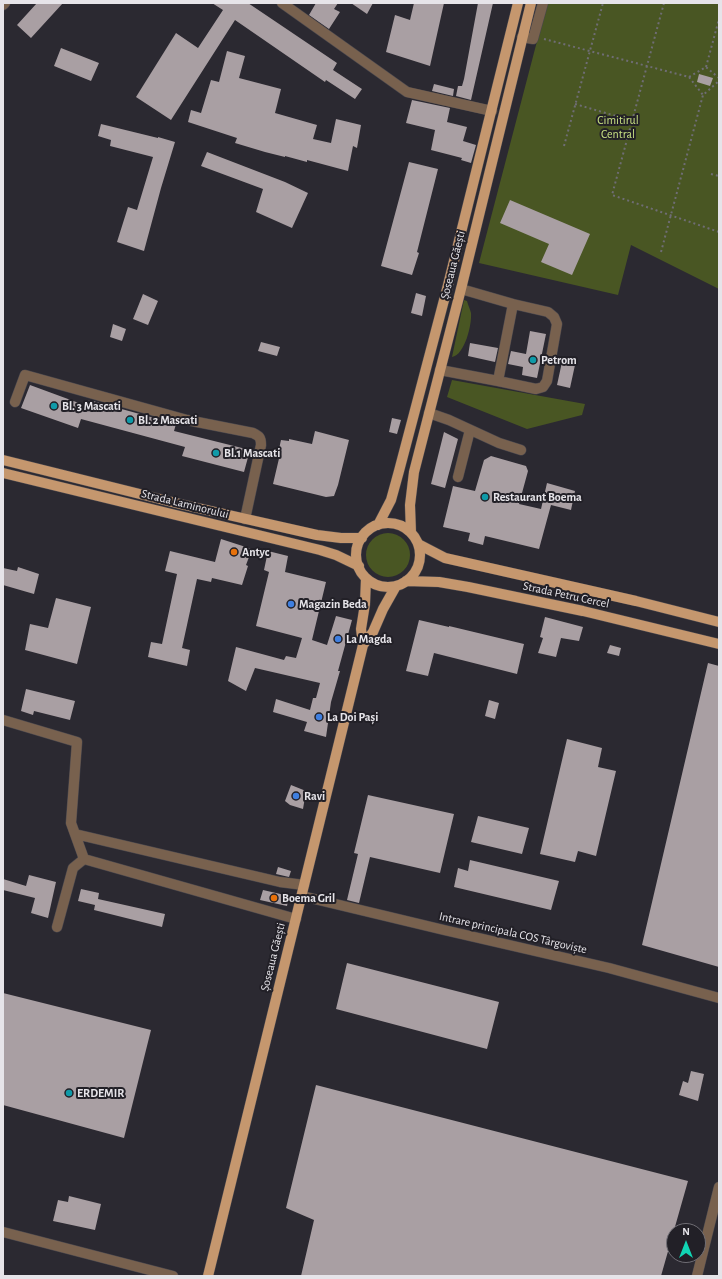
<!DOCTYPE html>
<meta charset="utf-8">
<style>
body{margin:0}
#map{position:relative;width:722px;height:1279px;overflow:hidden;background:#2b2931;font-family:"Alegreya Sans",sans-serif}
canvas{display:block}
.frame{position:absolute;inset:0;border:4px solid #e6e4e9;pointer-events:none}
.north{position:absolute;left:666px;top:1223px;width:40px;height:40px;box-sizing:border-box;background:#222027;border:1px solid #706e75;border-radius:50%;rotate:0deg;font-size:11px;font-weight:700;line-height:16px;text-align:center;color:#e6e4e9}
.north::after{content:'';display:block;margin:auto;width:14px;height:18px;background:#11d5b4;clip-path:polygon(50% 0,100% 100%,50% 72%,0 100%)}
</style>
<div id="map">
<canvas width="722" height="1279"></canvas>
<div class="frame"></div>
<div class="north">N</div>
</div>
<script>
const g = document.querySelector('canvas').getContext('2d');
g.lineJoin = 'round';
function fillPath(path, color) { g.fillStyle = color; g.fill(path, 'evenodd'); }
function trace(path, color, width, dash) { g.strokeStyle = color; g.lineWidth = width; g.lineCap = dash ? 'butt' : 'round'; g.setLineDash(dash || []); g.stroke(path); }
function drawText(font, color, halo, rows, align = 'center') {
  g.font = font + ' "Alegreya Sans",sans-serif'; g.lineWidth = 4; g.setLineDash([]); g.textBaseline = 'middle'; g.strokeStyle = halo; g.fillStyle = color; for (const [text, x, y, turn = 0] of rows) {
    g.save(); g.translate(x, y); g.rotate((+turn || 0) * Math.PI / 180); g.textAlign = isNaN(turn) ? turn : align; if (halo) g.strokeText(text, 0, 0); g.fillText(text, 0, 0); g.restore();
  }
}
fillPath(new Path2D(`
 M547,3H719V289L631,245L618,295L479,263Z
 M464,300L467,301C468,305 470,309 471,313C472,324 465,355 452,357Z
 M452,380L585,404L582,415L527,429L447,397Z
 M366 555a22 22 0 1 1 44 0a22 22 0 1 1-44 0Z`), '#495623');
fillPath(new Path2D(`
 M37,3H63L31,38L17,25Z
 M212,3H248L337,63L333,70L362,89L355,99L326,80L325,82L235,20L171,120L136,97L176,33L198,48L223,10Z
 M316,3H338L334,9L340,12L329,29L309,15Z
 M351,3H373L367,14Z
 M414,3H444L430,66L386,52L395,15L410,20Z
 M478,3H493L471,100L456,96L458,86H462L464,79Z
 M61,48L99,63L91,81L54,66Z
 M227,51L245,56L239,78L281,89L275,113L317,125L313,139L331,143L336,119L361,125L357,148L353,146L348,171L307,160V162L285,156V157L265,152L235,143L237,138L188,122L191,110L201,113L211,80L219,82Z
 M699,74L713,78L710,86L697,82Z
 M434,84L454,89L453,96L432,91Z
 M412,100L450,108L447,122L467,127L463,141L476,145L471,163L461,160L462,158L431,150L435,130L406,123Z
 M101,124L158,138V137L175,142L161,188L144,251L117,242L128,207L137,210L153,157L110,146L111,140L98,136Z
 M207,152L285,182L308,193L292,228L256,212L263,189L201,166Z
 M409,162L438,169L417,252L419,253L412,275L381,266Z
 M510,200L590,234L572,275L541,262L549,244L500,223Z
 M416,293L426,296L422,316L411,313Z
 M143,294L158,301L148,325L133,319Z
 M113,324L126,329L122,341L110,337Z
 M530,331L546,334L537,378L522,375L523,367L508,364L511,351L526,354Z
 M261,342L280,347L277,356L258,351Z
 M470,343L498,348L495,362L468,356Z
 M562,362L575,365L570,388L557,385Z
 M30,385L87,406L89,400L176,424L174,431L250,450L244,472L182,456L185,447L81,419L78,428L21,408Z
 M392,418L401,420L397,434L389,432Z
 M315,431L349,440L338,485L334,496L326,497L273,484L281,450L279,449L281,440L289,441V439L312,444Z
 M444,432L458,439L445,488L431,484Z
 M491,456L526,466L528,471L519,504L541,509L547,483L575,491L571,510L551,505L539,549L485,536L483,545L468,541L470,533L443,527L453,486L475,491L484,460Z
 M221,539L252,549L246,565L248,566L242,585L212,578L211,582L197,579L182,648L190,650L187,666L148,657L151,642L162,644L177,574L165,571L170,551L215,562Z
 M268,551L288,556L285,572L326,582L312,640L327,645L336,616L352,620L338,671H340L331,702L326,737L304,731L307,722L273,712L276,699L310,710L313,698H316L320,683L255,668L246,691L228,681L236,647L284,660L286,656L296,658L302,638L256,626L269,572L264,570Z
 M18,567L39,574L34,594L3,585V568L17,571Z
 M56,598L91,607L77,664L25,650L30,624L48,628Z
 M545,617L583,627L579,641L561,638L556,657L538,653L543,638L540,637Z
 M419,620L449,627V626L524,644L517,674L434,653L428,676L406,671Z
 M610,645L621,648L619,656L607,653Z
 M708,663L719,666V967L642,945Z
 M26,689L75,701L70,720L34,711L33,715L21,711Z
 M489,700L499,703L495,719L485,716Z
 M567,739L602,748L598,767L616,771L596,856L578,851L575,862L540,854Z
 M291,785L306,791L303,809L290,805L285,801Z
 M368,795L454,814L440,873L370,857L359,903L347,900L358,854L354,853Z
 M478,816L529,828L522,854L471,842Z
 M470,860L559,881L551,910L454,887L458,868L468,871Z
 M278,867L291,871L289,877L276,874Z
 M29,875L56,882L48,918L31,913L35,898L3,890V879L26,886Z
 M81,889L99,893L98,899L165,914L162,927L94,910L95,905L78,901Z
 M263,890L289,896L287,906L260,900Z
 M347,963L499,1002L487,1049L336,1009Z
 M3,993L151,1030L124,1138L3,1105Z
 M691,1071L704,1074L698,1101L679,1095L683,1081L688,1083Z
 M316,1085L688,1181L661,1276H301L314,1220L286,1208Z
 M69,1196L101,1204L95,1230L53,1221L58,1200L68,1202Z`), '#a99fa3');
const minor = new Path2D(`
 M282,3L407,92L492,111
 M3,5L5,3
 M522,37L533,39L543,3
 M440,370L498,381L513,304L461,289
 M498,381L536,389L543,387L547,381L557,324L554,317L548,312L513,304
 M15,402L25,375L187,420L253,433C259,436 261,437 261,445L245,519
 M429,413L449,420L499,443L521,450
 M458,477L470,430
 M3,720L77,742L71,823L84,859
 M75,834L280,882L304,885
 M302,896L444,930L609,968L719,998
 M57,927L73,868L84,859L296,919
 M3,1232L173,1276
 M697,1276L719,1187`);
const major = new Path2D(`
 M3,460L180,504L317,535L341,538H362
 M3,473L320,550L336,555L359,566
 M356 555a32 32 0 1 1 64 0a32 32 0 1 1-64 0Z
 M378,525L391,500L399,471L448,285L518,3
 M411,533L410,505L414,472L461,289L531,3
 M418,544L445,558L636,601L719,622
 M406,581L439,582L468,587L583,611L719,644
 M363,645L373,632L383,609L396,586
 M208,1276L363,645L361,629L365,604L366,578`);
trace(minor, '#49474e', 11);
trace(major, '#49474e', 11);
trace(new Path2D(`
 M664,3L612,195L719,232
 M544,39L689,77L703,95L719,81
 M706,67L719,19
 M689,77L706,67L719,78
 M575,104L633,121
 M564,146L603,3
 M711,174L719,176
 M661,252L703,95`), '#6f6d74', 2, [2, 3]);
trace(minor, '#78614e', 10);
trace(major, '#c5976e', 10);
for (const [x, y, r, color] of [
 [533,360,4,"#0f9aa8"],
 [54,406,4,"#0f9aa8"],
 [130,420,4,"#0f9aa8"],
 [216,453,4,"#0f9aa8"],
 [485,497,4,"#0f9aa8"],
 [234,552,4,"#e8710a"],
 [291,604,4,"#3f7fe0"],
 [338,639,4,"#3f7fe0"],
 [319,717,4,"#3f7fe0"],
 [296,796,4,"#3f7fe0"],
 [274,898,4,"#e8710a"],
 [69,1093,4,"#0f9aa8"]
]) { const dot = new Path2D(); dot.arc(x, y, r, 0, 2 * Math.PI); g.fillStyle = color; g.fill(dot); trace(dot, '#222027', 1.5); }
drawText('12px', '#c9e283', '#222027', [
 ["Cimitirul",618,120],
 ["Central",618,134]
]);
drawText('12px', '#e6e4e9', '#222027', [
 ["Șoseaua Găești",453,265,-76],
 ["Strada Laminorului",185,504,14],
 ["Strada Petru Cercel",566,595,12],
 ["Intrare principala COS Târgoviște",513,933,13],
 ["Șoseaua Găești",273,957,-76]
]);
drawText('bold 12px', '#e6e4e9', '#222027', [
 ["Petrom",541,360],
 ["Bl. 3 Mascati",62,406],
 ["Bl. 2 Mascati",138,420],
 ["Bl.1 Mascati",224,453],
 ["Restaurant Boema",493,497],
 ["Antyc",242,552],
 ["Magazin Beda",299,604],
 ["La Magda",346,639],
 ["La Doi Pași",327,717],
 ["Ravi",304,796],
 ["Boema Gril",282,898],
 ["ERDEMIR",77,1093]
], 'left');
</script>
